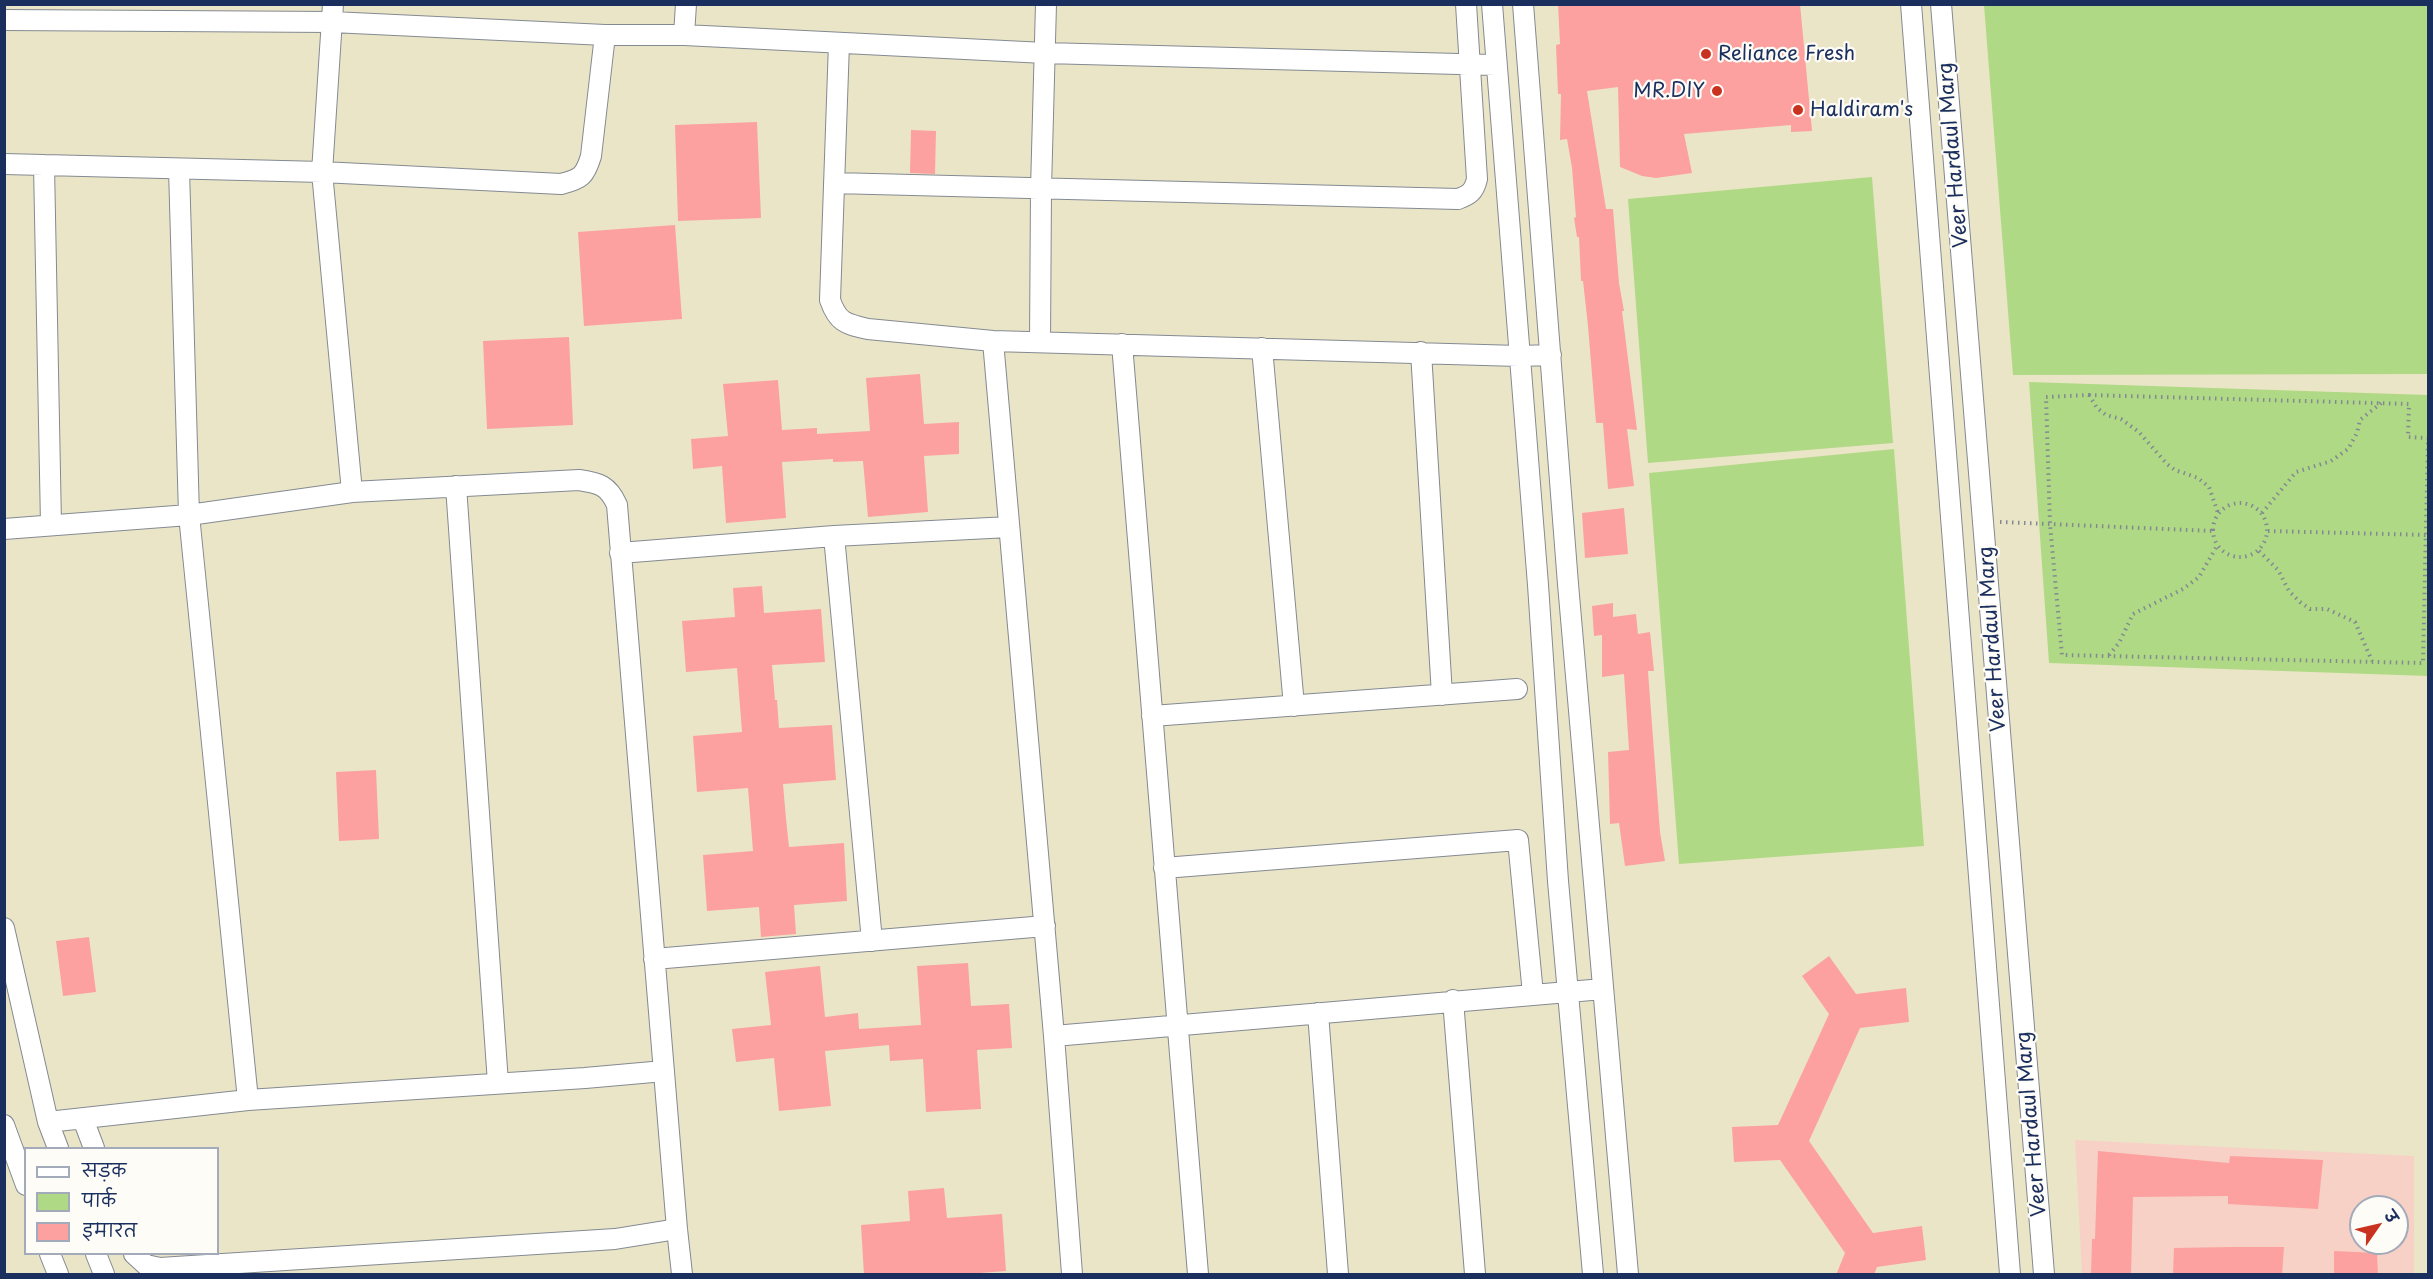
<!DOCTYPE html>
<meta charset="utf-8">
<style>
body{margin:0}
#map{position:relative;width:2433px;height:1279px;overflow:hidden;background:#ebe5c7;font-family:"Playpen Sans","Playpen Sans Deva",sans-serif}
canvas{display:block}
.frame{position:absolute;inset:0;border:6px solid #1b2f5e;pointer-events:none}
.legend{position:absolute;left:24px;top:1147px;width:195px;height:108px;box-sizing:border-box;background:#fdfcf7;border:2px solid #a3aaba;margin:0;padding:8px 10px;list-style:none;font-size:18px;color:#1b2f5e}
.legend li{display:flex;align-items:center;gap:12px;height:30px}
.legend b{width:30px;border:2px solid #a3aaba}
.north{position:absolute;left:2349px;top:1195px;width:60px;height:60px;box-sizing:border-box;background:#fdfcf7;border:2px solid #a3aaba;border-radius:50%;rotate:56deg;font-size:16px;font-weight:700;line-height:24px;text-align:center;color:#1b2f5e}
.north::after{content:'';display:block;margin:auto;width:21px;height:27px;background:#c8321e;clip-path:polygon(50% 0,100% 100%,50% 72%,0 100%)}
</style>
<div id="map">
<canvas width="2433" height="1279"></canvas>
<div class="frame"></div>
<ul class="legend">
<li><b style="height:8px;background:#fff"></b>सड़क</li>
<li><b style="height:16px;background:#afd984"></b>पार्क</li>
<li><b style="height:16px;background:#fca19f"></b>इमारत</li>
</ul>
<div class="north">उ</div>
</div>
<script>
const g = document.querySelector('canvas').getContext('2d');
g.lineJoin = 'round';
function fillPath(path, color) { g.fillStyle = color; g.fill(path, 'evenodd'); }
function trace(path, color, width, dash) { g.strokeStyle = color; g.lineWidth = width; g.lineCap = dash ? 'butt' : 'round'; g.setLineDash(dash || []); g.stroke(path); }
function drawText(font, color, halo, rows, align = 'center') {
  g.font = font + ' "Playpen Sans",sans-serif'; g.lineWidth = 4.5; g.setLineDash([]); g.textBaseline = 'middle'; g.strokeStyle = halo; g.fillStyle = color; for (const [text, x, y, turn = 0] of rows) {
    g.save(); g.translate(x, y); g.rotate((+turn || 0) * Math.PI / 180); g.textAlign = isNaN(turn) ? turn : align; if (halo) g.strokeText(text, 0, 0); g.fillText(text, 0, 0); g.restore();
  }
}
fillPath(new Path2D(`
 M2075,1140L2414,1156V1274H2082ZM2361,1207H2397V1243H2361Z`), '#f7d1c6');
fillPath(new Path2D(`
 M1984,5H2428V374L2013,375Z
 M1872,177L1893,443L1648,463L1628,199Z
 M2029,382L2428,395V676L2049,663Z
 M1894,449L1924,846L1679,864L1649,473Z`), '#afd984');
fillPath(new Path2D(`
 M1558,4H1800L1812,131L1791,132V125L1684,134L1692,173L1656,178L1642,176L1620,167L1618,87L1587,91L1606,209H1613L1619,283L1624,311H1622L1637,430L1627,429L1634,486L1608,489L1603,423H1596L1588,326L1583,281H1581L1579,237H1577L1574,218L1576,217L1572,168L1567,139L1560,140L1561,94H1558L1556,45L1560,44Z
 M757,122L761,218L678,221L675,125Z
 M911,130L936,131L935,174L910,173Z
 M675,225L682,319L584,326L578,232Z
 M569,337L573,425L487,429L483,341Z
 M920,374L924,424L959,422V454L924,456L928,512L868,517L863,461L833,462V459L782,462L786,518L726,523L722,466L693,469L691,439L728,436L723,384L778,380L782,430L817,428V434L870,431L866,378Z
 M1624,508L1628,554L1585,558L1582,513Z
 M762,586L764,613L821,609L825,662L772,665L775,700H777L779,728L832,725L836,780L783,784L786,819L789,847L844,843L847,901L794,905L796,934L761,937L759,907L707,911L703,855L753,851L748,788L697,792L693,736L742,732L737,668L686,672L682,621L735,617L733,588Z
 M1613,603V617L1636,614L1638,634L1650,632L1654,671H1648L1660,832L1665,861L1625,866L1619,823L1610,824L1608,752L1629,750L1624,674L1602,677V635L1594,636L1592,606Z
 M376,770L379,839L339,841L336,772Z
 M89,937L96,992L63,996L56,941Z
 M1829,956L1856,994L1906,988L1909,1022L1860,1028L1809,1141L1873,1233L1922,1226L1926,1260L1877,1267L1874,1275H1836L1845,1253L1780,1160L1734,1162L1732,1127L1778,1125L1809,1058L1829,1014L1802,976Z
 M968,963L971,1006L1009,1004L1012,1048L977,1050L981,1109L926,1112L923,1059L890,1061L889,1045L825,1051L831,1106L779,1111L774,1058L736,1062L732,1029L771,1025L765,972L820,966L825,1017L858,1013L859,1029L921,1025L917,966Z
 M2098,1151L2229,1163L2230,1156L2323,1160L2318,1209L2228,1204V1196L2133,1197L2131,1275H2091L2092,1239H2095Z
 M944,1188L947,1218L1002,1214L1006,1271L954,1275H864L861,1225L910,1221L908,1191Z
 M2231,1247H2284L2282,1275H2173L2174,1248Z
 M2334,1251L2377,1253L2378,1275H2334Z`), '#fca19f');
const minor = new Path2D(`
 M333,4L322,172L352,492
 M1492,4L1538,585L1558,881L1593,1274
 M1523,4L1568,584L1628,1274
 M1911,4L2010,1274
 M1941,4L2044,1274
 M4,20L332,22L605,35H684L1045,53L1496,65
 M684,35L686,4
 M839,43L830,300C838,323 846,324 868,329L993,341L1519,356L1551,355
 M4,164L322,172L561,184C581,179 585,176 591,156L605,35
 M44,165L51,525
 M179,169L189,515L248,1100
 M834,183L1458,199C1469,195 1474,192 1477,179L1466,4
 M993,341L1054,1036L1072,1274
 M1040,342L1041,189L1046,4
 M1122,344L1198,1274
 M1262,348L1294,706
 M1421,352L1442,695
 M456,486L498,1083
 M4,529L189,515L352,492L579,480C599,483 608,485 617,505L677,1229L682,1274
 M834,536L872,941
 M620,553L834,536L1009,527
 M1152,716L1517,689
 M1164,868L1518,840L1533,994
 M4,928L48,1122L58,1148
 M654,959L1045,926
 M1453,1000L1475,1274
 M1318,1013L1338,1274
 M1054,1036L1603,989
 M83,1119L94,1148
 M48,1122L248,1100L585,1078L664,1071
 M4,1125L26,1185
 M50,1254L58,1274
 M96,1254L104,1274
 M134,1254L146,1265L160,1268L615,1239L677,1229`);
trace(minor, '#838a92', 22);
trace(new Path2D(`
 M2089,395L2409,404L2408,437L2428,438L2423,663L2062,655L2050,524L2046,397Z
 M2089,395L2097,408L2106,415L2121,419L2139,432L2167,464L2175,470L2198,478L2209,487L2218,513
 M2213 530a27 27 0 1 1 54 0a27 27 0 1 1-54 0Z
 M2262,513L2296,472L2331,461L2348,449L2357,433L2360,420L2381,403
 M2000,522L2213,531
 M2268,531L2428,535
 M2259,551L2278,570L2289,591L2300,602L2310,609H2327L2355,622L2372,661
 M2109,655L2119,643L2133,614L2183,589L2199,577L2217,546`), '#838a92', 4, [1.5, 4.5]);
trace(minor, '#fff', 20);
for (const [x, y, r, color] of [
 [1706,54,6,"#c8321e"],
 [1717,91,6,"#c8321e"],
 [1798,110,6,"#c8321e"]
]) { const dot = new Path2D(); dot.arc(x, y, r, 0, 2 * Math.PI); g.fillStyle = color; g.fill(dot); trace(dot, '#fdfcf7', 2); }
drawText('20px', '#1b2f5e', '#fdfcf7', [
 ["Reliance Fresh",1718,54],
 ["MR.DIY",1705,91,"right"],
 ["Haldiram's",1810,110]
], 'left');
drawText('20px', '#1b2f5e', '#fdfcf7', [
 ["Veer Hardaul Marg",1954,155,-95],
 ["Veer Hardaul Marg",1993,639,-94],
 ["Veer Hardaul Marg",2032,1124,-95]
]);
</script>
